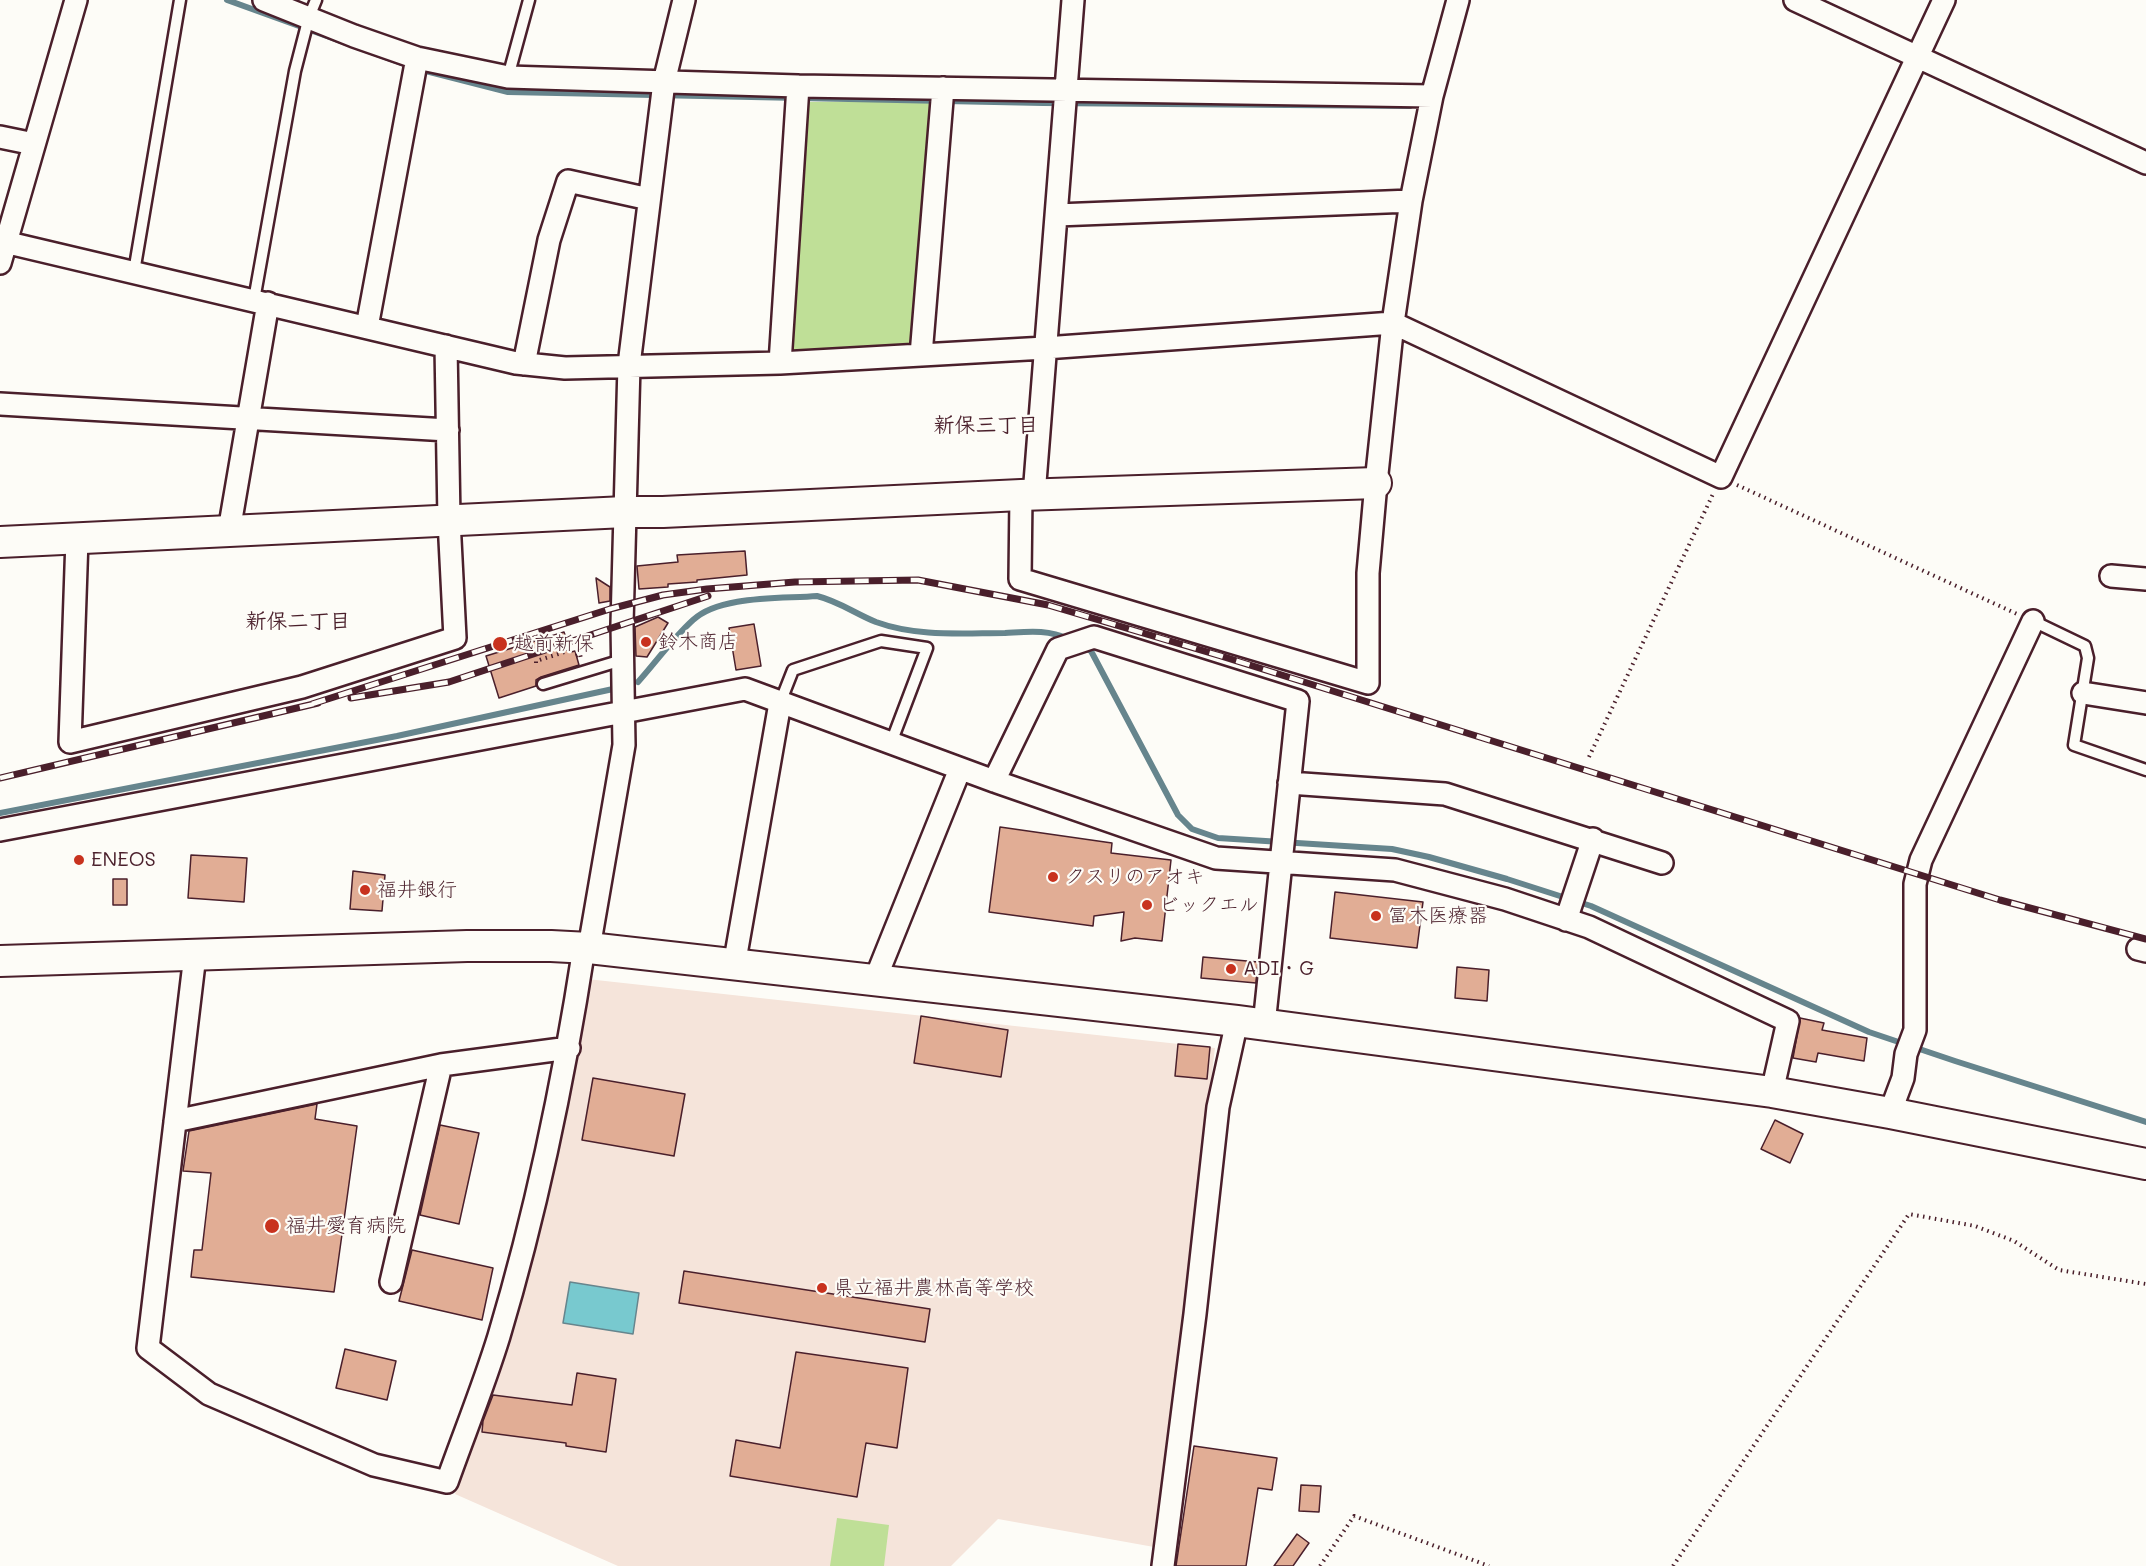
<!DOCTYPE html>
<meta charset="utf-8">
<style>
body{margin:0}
canvas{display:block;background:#fdfcf7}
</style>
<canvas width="2146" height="1566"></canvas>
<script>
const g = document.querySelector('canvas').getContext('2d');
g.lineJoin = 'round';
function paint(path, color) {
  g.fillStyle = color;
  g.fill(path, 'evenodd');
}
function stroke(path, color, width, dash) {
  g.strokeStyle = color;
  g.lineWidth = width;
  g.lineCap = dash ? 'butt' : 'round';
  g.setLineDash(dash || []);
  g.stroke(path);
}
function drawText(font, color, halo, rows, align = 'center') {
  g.font = font + ' Mali,"Klee One",sans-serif';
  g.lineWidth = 4.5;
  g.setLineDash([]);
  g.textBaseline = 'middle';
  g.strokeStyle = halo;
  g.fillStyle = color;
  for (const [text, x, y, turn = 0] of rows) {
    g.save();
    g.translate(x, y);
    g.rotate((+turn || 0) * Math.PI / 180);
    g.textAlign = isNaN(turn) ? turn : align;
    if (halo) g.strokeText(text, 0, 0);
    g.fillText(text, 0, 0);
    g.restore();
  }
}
paint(new Path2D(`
 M587,979l628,69 -61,499 -156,-28 -47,47h-333l-163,-72 33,-109z`), '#f5e4da');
paint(new Path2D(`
 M934,101l-13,254 -136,7 12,-260z
 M837,1518l52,7 -5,41h-54z`), '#bfdf97');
const water = new Path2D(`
 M570,1282l69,11 -6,41 -70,-11z`);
paint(water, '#78c9cf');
stroke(water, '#66858d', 1.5);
stroke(new Path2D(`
 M227,0l191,69 90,23 535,11 367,3
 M1083,647l8,4 87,164 14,14 26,9 174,11 37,8 78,22 84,27 278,126 86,29 191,61
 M638,682c18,-20 35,-44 55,-62 27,-25 88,-21 124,-24 21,5 39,18 59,26 41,15 86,11 129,11 21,-1 43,-4 63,6
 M0,813l397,-77 216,-47`), '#66858d', 6);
const building = new Path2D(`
 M745,551l2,24 -50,5v2l-29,2v3l-29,2 -2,-23 41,-4 -1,-7z
 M596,578l14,9v14l-11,2z
 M658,617l10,6 -21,34 -11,-1 -1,-29z
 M754,624l7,42 -25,4 -7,-42z
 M564,632l7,20 4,-1 4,14 -38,12 -5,3v6l-37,12 -13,-42z
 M1000,827l112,16 -1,10 60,7 -9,81 -27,-3 -14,3 3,-29 -30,4 -1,10 -104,-14z
 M191,855l56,3 -3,44 -56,-4z
 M353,871l32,4 -3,36 -32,-2z
 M113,879h14v26h-14z
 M1335,892l88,10 -6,46 -87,-10z
 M1203,957l55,5 -2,21 -55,-5z
 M1457,967l32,3 -2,31 -32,-3z
 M921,1016l87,14 -7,47 -87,-14z
 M1800,1018l24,5 -2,7 45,8 -3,23 -46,-8 -2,9 -23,-4z
 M1178,1044l32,3 -3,32 -32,-3z
 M593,1078l92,16 -11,62 -92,-16z
 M317,1104l-2,15 42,7 -23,166 -143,-15 3,-27h8l9,-77 -28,-2 6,-40z
 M1775,1120l28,14 -13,29 -29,-14z
 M440,1125l39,8 -20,91 -39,-9z
 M412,1250l81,18 -11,52 -83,-19z
 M684,1271l246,38 -5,33 -246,-39z
 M345,1349l51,12 -9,39 -51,-12z
 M796,1352l112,16 -11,80 -31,-5 -9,54 -127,-21 6,-36 44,8z
 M577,1373l39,6 -10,73 -40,-6v-3l-84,-11 1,-11 10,-26 79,10z
 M1194,1446l83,12 -5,32 -14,-2 -12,78h-70z
 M1301,1485l20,1 -2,26 -20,-1z
 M1297,1534l12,9 -16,23h-19z`);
paint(building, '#e1ad95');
stroke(building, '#4a1f2b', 1.5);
const lane = new Path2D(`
 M508,77l21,-77
 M134,272l46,-272
 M254,300l41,-229 14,-54 7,-17
 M2033,621l52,25 3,12 -14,87 72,25
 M543,684l79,-24
 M780,703l13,-33 88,-29 46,7 -36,95`);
const street = new Path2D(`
 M264,0l90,36 63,22 91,19 290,9 634,10
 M1795,0l351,163
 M0,137l34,7
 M1057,215l354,-14
 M0,241l516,122 49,5 215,-5 265,-15 348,-25 328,154 223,-477
 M0,263l76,-263
 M367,327l50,-269
 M921,355l22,-267
 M780,363l18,-277
 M524,364l25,-124 19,-59 81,18
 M0,404l448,26
 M1021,495l-1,84 348,104v-110l8,-90 17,-160 18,-122 21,-105 26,-96
 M1034,495l39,-495
 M229,531l39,-228
 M77,539l-7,203 232,-55 153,-49 -6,-118 -3,-174
 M2111,576l35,3
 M2083,693l63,10
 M994,781l64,-132 36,-12 204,64 -34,324
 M1289,783l156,11 217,69
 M0,830l745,-141 249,92 222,77 179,12 110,29 84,28 199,94 -16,71
 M1566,920l27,-81
 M589,948l35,-203 -2,-121 7,-259 35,-283 20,-82
 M2138,949l8,2
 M195,955l-47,393 61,46 165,71 73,17c17,-48 37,-97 52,-146 38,-127 65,-258 85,-388
 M734,966l46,-263
 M875,980l85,-211
 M1890,1113l13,-35 3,-24 9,-24v-146l6,-24 112,-239
 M175,1121l266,-56 128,-17
 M391,1282l50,-217
 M1163,1566l32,-252 23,-207 19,-86`);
const secondary = new Path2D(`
 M0,542l625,-30h38l358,-17 355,-12
 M0,961l467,-15h84l38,2 648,73 535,71 118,21 256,51`);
stroke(lane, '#4a1f2b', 15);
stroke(street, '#4a1f2b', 26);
stroke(secondary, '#4a1f2b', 34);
stroke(new Path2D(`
 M1737,485l280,129
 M576,656l4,-2 1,5
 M536,663v-2l32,-10 -3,-9
 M1589,757l124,-263
 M1320,1566l34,-50 135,50
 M1673,1566l236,-352 66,12 39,15 45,29 87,14`), '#4a1f2b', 4, [1.5, 4.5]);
stroke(lane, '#fdfcf7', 10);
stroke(street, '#fdfcf7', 21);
stroke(secondary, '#fdfcf7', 30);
const rail = new Path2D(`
 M351,698l98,-16 259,-86
 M312,704l298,-95 53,-14 44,-6 88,-7 123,-2 130,25 173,51 779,244 146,39
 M0,778l318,-75`);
stroke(rail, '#4a1f2b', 7);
stroke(rail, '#fdfcf7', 4.5, [14]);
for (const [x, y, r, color] of [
 [646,642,6,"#c8321e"],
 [500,644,8,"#c8321e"],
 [79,860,6,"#c8321e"],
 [1053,877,6,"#c8321e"],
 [365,890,6,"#c8321e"],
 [1147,905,6,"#c8321e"],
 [1376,916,6,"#c8321e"],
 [1231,969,6,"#c8321e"],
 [272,1226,8,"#c8321e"],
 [822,1288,6,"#c8321e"]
]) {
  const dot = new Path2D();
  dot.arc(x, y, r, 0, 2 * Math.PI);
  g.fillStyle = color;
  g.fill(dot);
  stroke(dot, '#fdfcf7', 2);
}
drawText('20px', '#4a1f2b', '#fdfcf7', [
 ["鈴木商店",658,642],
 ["越前新保",514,644],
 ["ENEOS",91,860],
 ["クスリのアオキ",1065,877],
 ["福井銀行",377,890],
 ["ビックエル",1159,905],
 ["冨木医療器",1388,916],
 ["ADI・G",1243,969],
 ["福井愛育病院",286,1226],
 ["県立福井農林高等学校",834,1288]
], 'left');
drawText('bold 21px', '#4a1f2b', '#fdfcf7', [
 ["新保三丁目",986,426],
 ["新保二丁目",298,622]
]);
</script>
